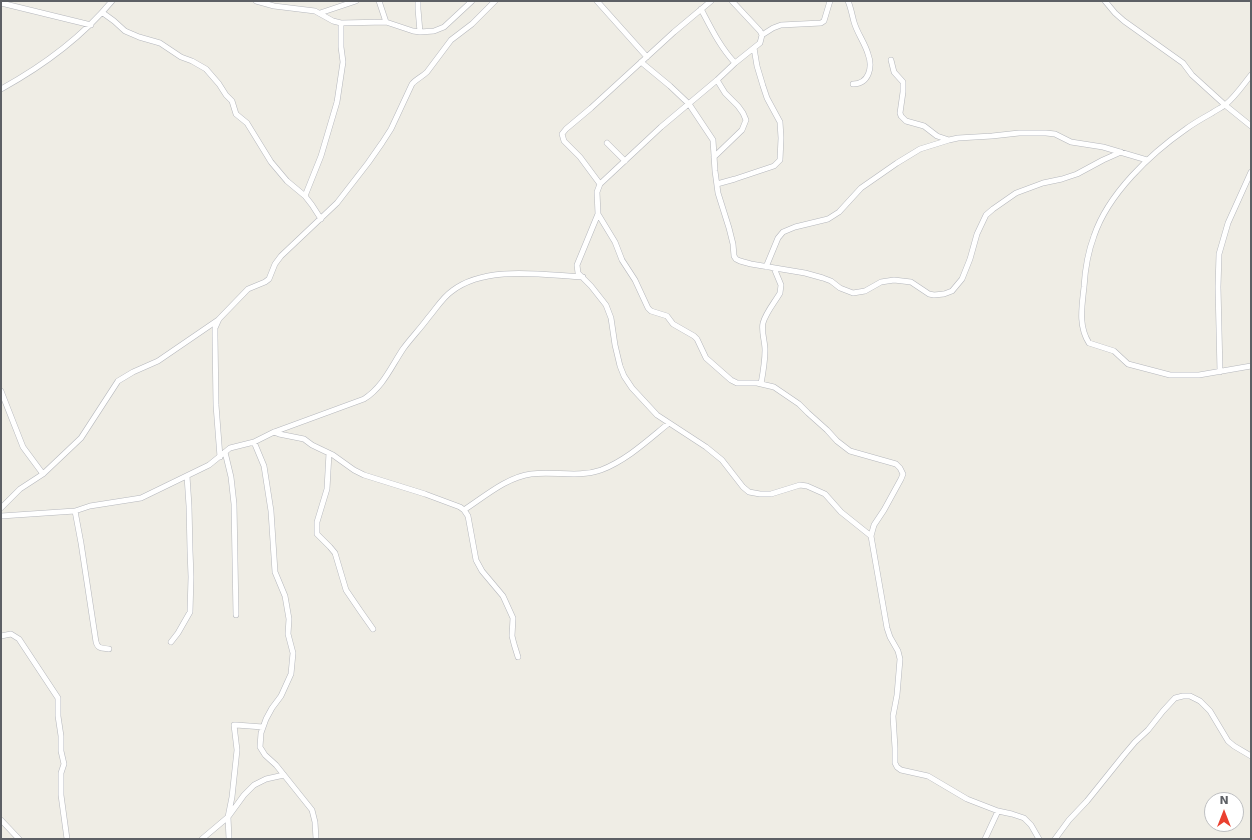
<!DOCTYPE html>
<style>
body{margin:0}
#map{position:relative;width:1252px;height:840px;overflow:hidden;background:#efede5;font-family:"DejaVu Sans",sans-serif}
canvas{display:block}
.frame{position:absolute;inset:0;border:2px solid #5d6065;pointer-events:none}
.north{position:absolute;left:1204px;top:792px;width:40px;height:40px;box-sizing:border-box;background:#fff;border:1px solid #bebfc1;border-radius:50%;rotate:0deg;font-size:11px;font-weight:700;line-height:16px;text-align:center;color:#5d6065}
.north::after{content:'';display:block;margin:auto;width:14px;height:18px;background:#ea4030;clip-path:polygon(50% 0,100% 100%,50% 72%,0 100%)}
</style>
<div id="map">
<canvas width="1252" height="840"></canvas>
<div class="frame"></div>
<div class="north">N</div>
</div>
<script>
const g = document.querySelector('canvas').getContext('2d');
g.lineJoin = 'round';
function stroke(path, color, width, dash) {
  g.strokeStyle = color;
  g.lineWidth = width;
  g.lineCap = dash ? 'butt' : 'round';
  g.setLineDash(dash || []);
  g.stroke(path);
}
const minor = new Path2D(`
 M256,1l18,5 41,5 18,10 8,2 45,-1 27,9 7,1 14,-1 10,-4 28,-26
 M379,1l7,21
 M418,1v8l2,23
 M597,1l50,56
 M711,1l-37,31 -83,76 -25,21 -4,5 2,7 16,16 20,27 -3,8 1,22 -21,51 1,8 13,13 15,19 5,13 4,27 5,21 4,10 8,12 25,27 49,32 16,13 21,27 6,5 11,2h11l29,-9 7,1 18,8 16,18 30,24
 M848,1c3,7 4,14 6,21 3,11 11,21 14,32 5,13 1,30 -15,30
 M1105,1l10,12 9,8 59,42 9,12 33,30 26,21
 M1,3l90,22
 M701,9c10,19 19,38 34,54
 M103,13l11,8 11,10 14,6 21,6 21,14 11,4 14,8 13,15 7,11 6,6 4,13 11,9 24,39 16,19 18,15 7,9 9,14
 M320,13l36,-12
 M762,35l11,-7 8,-3 40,-2 3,-2 6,-20
 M891,60l3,12 9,10v10l-3,21 1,3 5,5 18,5 13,10 12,4
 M641,62l29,24 19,18 24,36 2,31 3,22 11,35 4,16 1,12 2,3 4,2 11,3 54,9 18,5 8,3 9,7 13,5 12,-2 16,-9 13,-2 17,2 18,12 5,1 10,-1 8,-3 10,-12 8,-20 7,-25 9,-19 7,-6 23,-16 27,-10 19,-4 15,-5 26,-14 18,-8
 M1251,75c-8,10 -16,22 -26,30 -4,3 -9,5 -13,8 -9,5 -18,10 -26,16 -36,25 -78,65 -92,107 -6,16 -9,34 -10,51 -2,19 -6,39 5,56l25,8 14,13 42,11h29l52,-9
 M1,89c42,-23 81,-52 111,-88
 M607,143l18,18
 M714,157l28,-27 4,-10 -3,-7 -5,-7 -13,-13 -8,-13
 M600,184l61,-57 56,-47 18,-17 25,-20 2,-8 -2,-4 -28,-30
 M717,184l18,-5 39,-13 6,-6 1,-22 -1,-16 -13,-24 -4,-12 -6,-20 -3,-18
 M305,196l16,-40 16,-54 6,-40 -2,-15v-24
 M598,214l17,28 7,18 13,20 13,28 3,3 16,5 6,8 21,12 3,3 9,19 25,22 6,3h20l17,4 25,17 9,9 19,17 10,11 13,10 46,13 4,4 3,6 -2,5 -17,31 -10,15 -3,11 16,92 3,9 8,14 2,8 -3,36 -4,21 2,32v15l2,4 4,3 27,6 39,23 31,12 14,3 12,4 7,7 8,14
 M766,267l12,-29 5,-6 12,-5 33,-8 11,-7 22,-24 36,-25 23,-14 29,-9 9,-2 34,-2 27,-3h27l9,1 16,8 32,5 44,13
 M1220,372l-2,-85 1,-33 9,-31 23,-51
 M761,384c2,-11 4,-22 4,-34 0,-9 -4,-19 -2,-27 3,-11 12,-21 17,-30l1,-8 -7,-17
 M1,391l22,56 20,27
 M274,432l5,2 25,5 8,6 21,10 21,15 10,5 61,19 35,13 4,3 4,6 8,44 6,11 21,25 10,22 -1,18 2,8 4,13
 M254,442l10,24 7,45 4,61 10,24 4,23 -1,15 5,19 -2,21 -10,22 -9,12 -6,11 -5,14 -1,14 5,8 11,10 36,45 3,12 1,17
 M225,452l6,25 3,27 2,111
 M329,453l-2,36 -10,33v12l13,13 5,6 11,37 15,22 12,17
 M220,457l-4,-52 -1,-69v-8l4,-9 29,-30 17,-7 4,-3 6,-15 6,-8 56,-53 31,-40 14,-20 9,-14 21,-45c4,-5 10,-7 15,-12l24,-32 21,-16 23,-23
 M1,508l19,-19 23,-15 38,-36 37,-57 15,-9 25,-11 60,-41
 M464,510c20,-13 43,-33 67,-36 24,-3 47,4 70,-4 26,-10 47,-30 68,-47
 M75,511l6,32 15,99c2,7 6,6 13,7
 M1,516l74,-5 15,-5 51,-8 68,-33 21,-17 24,-6 20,-10 90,-33c19,-12 27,-32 39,-50 8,-11 17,-20 25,-31 8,-9 14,-20 24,-27 34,-26 91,-16 131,-14
 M1,636l10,-2 8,5 39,59v18l3,20v15l3,13 -3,9v22l6,44
 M171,642l7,-9 12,-21 1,-35 -1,-27 -1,-44 -2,-30
 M1,820l18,19
 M202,839l26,-22 16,-22 10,-10 12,-6 18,-4
 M229,839l-1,-22 4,-20 5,-47 -3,-25h2l27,2
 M985,839l13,-28
 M1055,839l14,-19 18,-19 37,-46 11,-13 13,-12 15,-19 12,-13 8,-2h7l10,5 10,10 18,30 6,5 17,10`);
stroke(minor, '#b5b7bc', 6);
stroke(minor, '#fff', 5);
</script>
